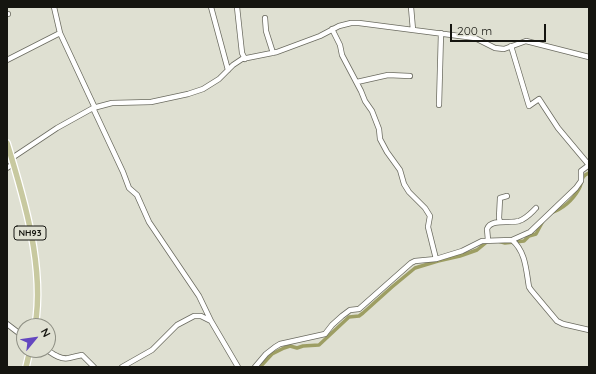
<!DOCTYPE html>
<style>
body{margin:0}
#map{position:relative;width:596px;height:374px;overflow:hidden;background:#dfe0d2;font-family:Quicksand,sans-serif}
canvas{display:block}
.frame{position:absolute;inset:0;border:8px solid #151510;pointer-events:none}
.north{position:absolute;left:16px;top:318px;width:40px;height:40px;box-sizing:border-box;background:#dfe0d2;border:1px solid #8e8f84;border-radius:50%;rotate:61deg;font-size:11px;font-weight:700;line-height:16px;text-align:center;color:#151510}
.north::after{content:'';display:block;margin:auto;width:14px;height:18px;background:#6447c0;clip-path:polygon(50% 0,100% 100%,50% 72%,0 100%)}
.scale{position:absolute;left:450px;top:24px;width:96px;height:18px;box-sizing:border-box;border:2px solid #151510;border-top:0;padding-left:5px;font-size:12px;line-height:14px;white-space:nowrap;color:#151510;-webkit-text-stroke:3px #dfe0d2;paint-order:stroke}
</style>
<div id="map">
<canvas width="596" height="374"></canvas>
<div class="frame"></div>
<div class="north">N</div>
<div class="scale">200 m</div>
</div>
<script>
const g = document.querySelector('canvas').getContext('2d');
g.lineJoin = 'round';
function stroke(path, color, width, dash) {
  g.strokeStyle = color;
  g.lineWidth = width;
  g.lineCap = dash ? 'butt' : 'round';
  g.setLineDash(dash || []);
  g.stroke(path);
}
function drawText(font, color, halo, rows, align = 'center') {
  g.font = font + ' Quicksand,sans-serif';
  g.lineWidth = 3;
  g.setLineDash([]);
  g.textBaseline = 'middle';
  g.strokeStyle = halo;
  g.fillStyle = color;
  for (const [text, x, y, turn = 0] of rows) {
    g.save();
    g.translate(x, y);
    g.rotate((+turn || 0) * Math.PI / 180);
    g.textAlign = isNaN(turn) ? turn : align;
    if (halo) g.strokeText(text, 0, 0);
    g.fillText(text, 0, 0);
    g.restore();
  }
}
stroke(new Path2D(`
 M550,213c12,-3 23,-13 29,-24 4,-7 1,-13 10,-16
 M498,241l7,2 19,-2 5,-5 7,-2 7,-13
 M260,367l12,-13 12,-6 6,-2 7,2 6,-2 16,-1 30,-28 10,-1 4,-3 29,-26 23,-19 23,-7 22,-5 17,-6 11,-9`), '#9d9e63', 3.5);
const minor = new Path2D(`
 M54,7l6,26 35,75
 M211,7l17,63
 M237,7l5,46 3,6
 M411,7l2,23
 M7,14h1
 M265,18l1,13 7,22
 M332,29l8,16 2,10 19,36 4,10 7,10 7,18 1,10 7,13 13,18 4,14 5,8 16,16 5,8 -2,11 8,32 26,-8 20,-10 30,-1c14,12 14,30 17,47l2,3 26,31 6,3 26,6
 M511,46l18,60 10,-7 19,29 31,37
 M7,60l53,-27
 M357,82l31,-7 22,1
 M439,105l2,-72
 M93,108l30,64 6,16 8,7 12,27 50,74 12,25
 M12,158l45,-30 36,-20 19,-5 39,-1 37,-8 15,-5 16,-10 14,-14 9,-6 35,-7 43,-16 19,-10 12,-3h8l116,15 20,10 9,1 22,-8 63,16
 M7,168l6,-4
 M500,222l-1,-4 1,-20 7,-2
 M488,240l-1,-11c4,-11 23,-5 32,-8 8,-3 11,-7 17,-13
 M512,240l18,-8 46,-44 5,-7v-10l8,-6
 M7,324l17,13
 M47,350c6,4 14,10 22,8 4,-1 8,-2 13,-3l12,12
 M122,367l30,-17 25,-25 17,-9h7l10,5 27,46
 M255,367l11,-13 9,-7 5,-3 45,-10 7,-9 10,-9 8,-6 9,-1 52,-46 4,-2 21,-2`);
const major = new Path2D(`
 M7,143c17,55 38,125 28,183
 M26,367l4,-17`);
stroke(minor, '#6b6b60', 6);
stroke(major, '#fff', 8);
stroke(minor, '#fff', 4.5);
stroke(major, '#c8c9a0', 5.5);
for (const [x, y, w] of [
 [30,233,32]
]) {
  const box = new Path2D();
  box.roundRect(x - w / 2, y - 7, w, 14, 3);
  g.fillStyle = '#dfe0d2';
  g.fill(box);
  stroke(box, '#151510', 1);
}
drawText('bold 9px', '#151510', null, [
 ["NH93",30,233]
]);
</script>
